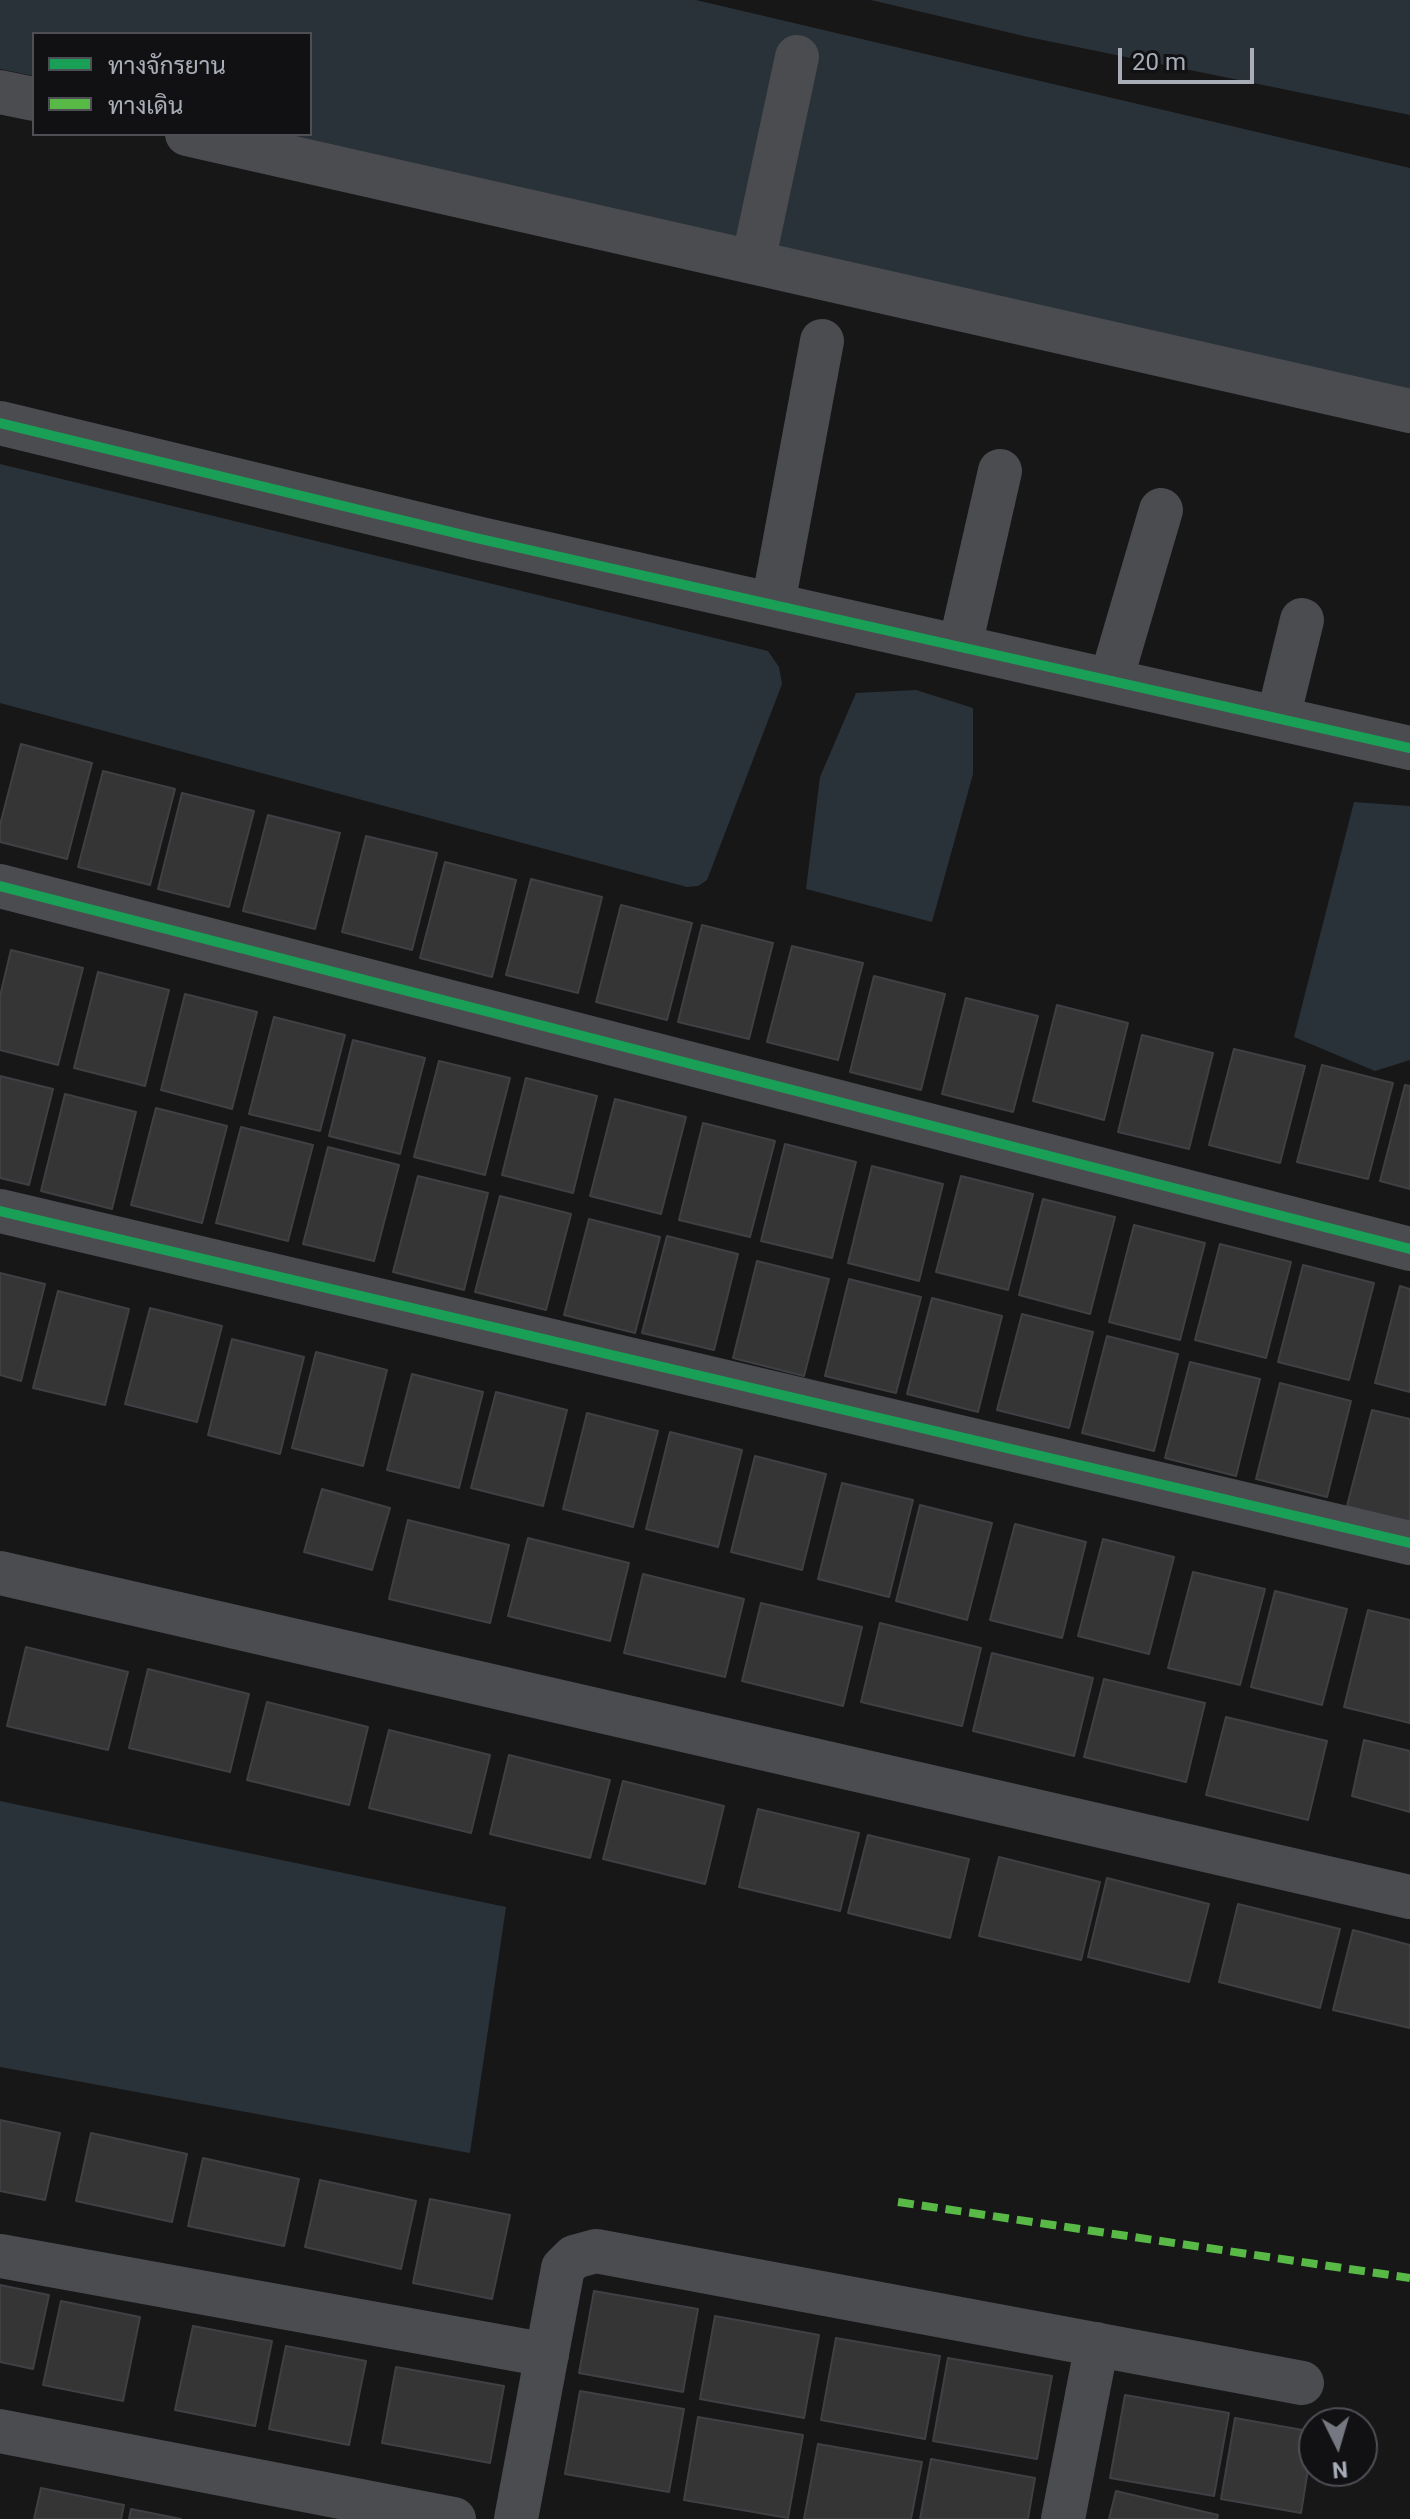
<!DOCTYPE html>
<meta charset="utf-8">
<style>
body{margin:0}
#map{position:relative;width:1410px;height:2519px;overflow:hidden;background:#171717;font-family:Roboto,Sarabun,sans-serif}
canvas{display:block}
.legend{position:absolute;left:32px;top:32px;width:280px;height:104px;box-sizing:border-box;background:#111113;border:2px solid #4d4f55;margin:0;padding:10px 14px;list-style:none;font-size:24px;color:#a8adb8}
.legend li{display:flex;align-items:center;gap:16px;height:40px}
.legend b{width:40px;border:2px solid #4d4f55}
.north{position:absolute;left:1298px;top:2407px;width:80px;height:80px;box-sizing:border-box;background:#111113;border:2px solid #4d4f55;border-radius:50%;rotate:175deg;font-size:22px;font-weight:700;line-height:32px;text-align:center;color:#a8adb8}
.north::after{content:'';display:block;margin:auto;width:28px;height:36px;background:#757880;clip-path:polygon(50% 0,100% 100%,50% 72%,0 100%)}
.scale{position:absolute;left:1118px;top:48px;width:136px;height:36px;box-sizing:border-box;border:4px solid #a8adb8;border-top:0;padding-left:10px;font-size:24px;line-height:28px;white-space:nowrap;color:#a8adb8;-webkit-text-stroke:6px #111113;paint-order:stroke}
</style>
<div id="map">
<canvas width="1410" height="2519"></canvas>
<ul class="legend">
<li><b style="height:10px;background:#1a9f57"></b>ทางจักรยาน</li>
<li><b style="height:10px;background:#58b947"></b>ทางเดิน</li>
</ul>
<div class="north">N</div>
<div class="scale">20 m</div>
</div>
<script>
const g = document.querySelector('canvas').getContext('2d');
g.lineJoin = 'round';
function paint(path, color) {
  g.fillStyle = color;
  g.fill(path, 'evenodd');
}
function stroke(path, color, width, dash) {
  g.strokeStyle = color;
  g.lineWidth = width;
  g.lineCap = dash ? 'butt' : 'round';
  g.setLineDash(dash || []);
  g.stroke(path);
}
paint(new Path2D(`
 M0,0h696l714,168v225l-1127,-259h27v-100h-276v42l-34,-7z
 M871,0h539v115l-382,-78z
 M0,464l768,187 11,16 3,17 -75,196 -9,6 -11,1 -687,-184z
 M916,690l57,18v66l-41,148 -126,-33 14,-112 36,-84z
 M1354,802l56,4v254l-35,11 -81,-34z
 M0,1801l506,106 -36,246 -470,-86z`), '#2a3239');
const building = new Path2D(`
 M21,744l71,19 -25,96 -67,-17v-17z
 M103,771l72,18 -25,96 -72,-18z
 M182,793l72,18 -25,96 -71,-18z
 M268,815l72,18 -25,96 -72,-18z
 M366,836l71,17 -25,97 -70,-18z
 M445,862l71,18 -24,97 -72,-19z
 M531,879l71,18 -24,96 -72,-18z
 M621,905l71,18 -25,97 -71,-18z
 M702,925l71,18 -24,96 -71,-17z
 M792,946l71,17 -25,97 -71,-18z
 M11,950l72,18 -25,97 -58,-15v-54z
 M98,972l71,18 -24,96 -71,-18z
 M874,976l71,18 -24,96 -71,-18z
 M185,994l72,18 -25,97 -71,-19z
 M966,998l72,18 -25,96 -71,-18z
 M1057,1005l71,18 -24,97 -71,-19z
 M274,1017l71,18 -25,96 -71,-17z
 M1142,1035l71,18 -24,96 -71,-17z
 M353,1040l72,18 -25,96 -71,-18z
 M1234,1049l71,17 -25,97 -71,-18z
 M439,1061l71,17 -25,97 -71,-18z
 M1322,1065l71,18 -25,96 -71,-17z
 M0,1076l53,13 -24,96 -29,-7z
 M526,1078l71,18 -24,97 -71,-18z
 M1405,1085l5,1v103l-30,-8z
 M65,1094l71,18 -24,97 -71,-18z
 M615,1099l71,18 -25,97 -71,-18z
 M156,1108l71,18 -25,97 -71,-18z
 M703,1123l72,18 -25,96 -71,-17z
 M241,1127l72,18 -25,96 -72,-18z
 M785,1144l71,18 -24,96 -71,-17z
 M328,1147l71,18 -25,96 -71,-17z
 M872,1166l71,18 -24,97 -71,-18z
 M418,1176l70,17 -24,97 -71,-18z
 M961,1176l72,18 -25,96 -72,-18z
 M500,1196l71,18 -25,96 -71,-18z
 M1043,1199l72,18 -25,97 -71,-19z
 M589,1219l71,18 -25,96 -71,-18z
 M1134,1225l71,18 -25,97 -71,-18z
 M667,1236l71,18 -24,96 -72,-17z
 M1220,1244l71,18 -25,96 -71,-18z
 M757,1261l72,18 -25,97 -71,-18z
 M1303,1265l71,18 -25,97 -71,-18z
 M0,1273l45,11 -24,97 -21,-6z
 M849,1279l72,18 -25,96 -71,-17z
 M1400,1286l10,3v103l-35,-9z
 M58,1291l71,18 -24,96 -72,-17z
 M932,1298l70,18 -24,96 -71,-18z
 M150,1308l72,18 -25,96 -72,-18z
 M1022,1314l71,18 -24,96 -72,-18z
 M1107,1336l71,18 -24,97 -72,-18z
 M232,1339l72,18 -24,97 -72,-19z
 M316,1352l71,18 -24,96 -71,-18z
 M1190,1362l70,17 -24,97 -71,-18z
 M412,1374l71,18 -24,96 -72,-18z
 M1280,1383l71,18 -24,96 -71,-18z
 M496,1392l71,18 -24,96 -72,-18z
 M1372,1410l38,9v103l-63,-16z
 M587,1413l71,18 -25,96 -70,-18z
 M670,1432l72,18 -24,97 -72,-18z
 M755,1456l71,18 -24,96 -71,-18z
 M842,1483l71,17 -24,97 -71,-18z
 M322,1489l68,19 -18,62 -68,-18z
 M920,1505l72,18 -25,97 -71,-19z
 M408,1520l101,25 -19,78 -101,-24z
 M1015,1524l71,18 -24,96 -72,-18z
 M528,1538l101,25 -19,78 -102,-25z
 M1103,1539l71,18 -25,97 -71,-18z
 M1193,1572l72,17 -25,96 -72,-17z
 M643,1574l101,25 -19,78 -101,-24z
 M1275,1591l72,18 -25,96 -71,-18z
 M761,1603l101,24 -19,79 -101,-25z
 M1368,1610l42,10v103l-66,-16z
 M880,1623l101,25 -19,78 -101,-24z
 M26,1647l102,25 -20,78 -101,-24z
 M992,1653l101,25 -19,78 -101,-25z
 M148,1669l101,25 -19,78 -101,-24z
 M1104,1679l101,24 -19,79 -102,-25z
 M267,1702l101,25 -19,78 -102,-25z
 M1226,1717l101,24 -19,79 -102,-25z
 M389,1730l101,25 -19,78 -102,-25z
 M1364,1740l46,11v61l-58,-16z
 M509,1755l101,25 -20,78 -100,-24z
 M623,1781l101,25 -19,78 -102,-25z
 M758,1809l101,24 -19,78 -101,-24z
 M868,1835l101,24 -19,79 -102,-25z
 M999,1857l101,25 -19,78 -102,-24z
 M1107,1878l102,26 -20,78 -101,-25z
 M1238,1904l102,25 -20,79 -101,-26z
 M1353,1930l57,15v83l-77,-18z
 M0,2120l60,13 -15,67 -45,-9z
 M91,2133l96,21 -15,68 -96,-21z
 M203,2158l96,21 -15,67 -96,-20z
 M320,2180l96,21 -15,68 -96,-22z
 M430,2199l80,16 -18,84 -79,-16z
 M0,2285l49,10 -16,74 -33,-7z
 M594,2291l104,18 -15,83 -104,-19z
 M61,2301l79,16 -17,84 -80,-16z
 M715,2316l104,19 -15,83 -104,-19z
 M193,2326l79,15 -17,85 -80,-16z
 M836,2338l104,18 -15,83 -104,-19z
 M286,2346l80,15 -17,84 -80,-16z
 M948,2358l104,18 -15,83 -104,-18z
 M396,2367l108,19 -14,77 -108,-20z
 M580,2391l104,18 -15,83 -104,-18z
 M1125,2395l104,18 -15,83 -104,-18z
 M698,2417l105,18 -15,83 -104,-18z
 M1235,2418l79,14 -13,81 -80,-14z
 M818,2444l104,18 -11,57h-107z
 M931,2459l104,19 -7,41h-108z
 M41,2488l83,17 -3,14h-87z
 M1116,2491l102,24 -1,4h-108z
 M131,2509l50,10h-52z`);
paint(building, '#353536');
stroke(building, '#3f4043', 2);
stroke(new Path2D(`
 M0,92l34,7
 M187,134l1223,277
 M753,262l44,-205
 M0,423l476,115 934,210
 M773,604l49,-263
 M960,646l40,-175
 M1111,680l50,-170
 M1278,718l24,-98
 M0,886l1410,363
 M0,1211l1410,332
 M0,1573l1410,324
 M0,2256l547,99
 M0,2431l454,88
 M516,2519l47,-251 11,-11 22,-6 706,132
 M1063,2519l34,-175`), '#4b4c50', 44);
stroke(new Path2D(`
 M898,2202l512,76`), '#58b947', 8, [16, 8]);
stroke(new Path2D(`
 M0,423l476,115 934,210
 M0,886l1410,363
 M0,1211l1410,332`), '#1a9f57', 10);
</script>
